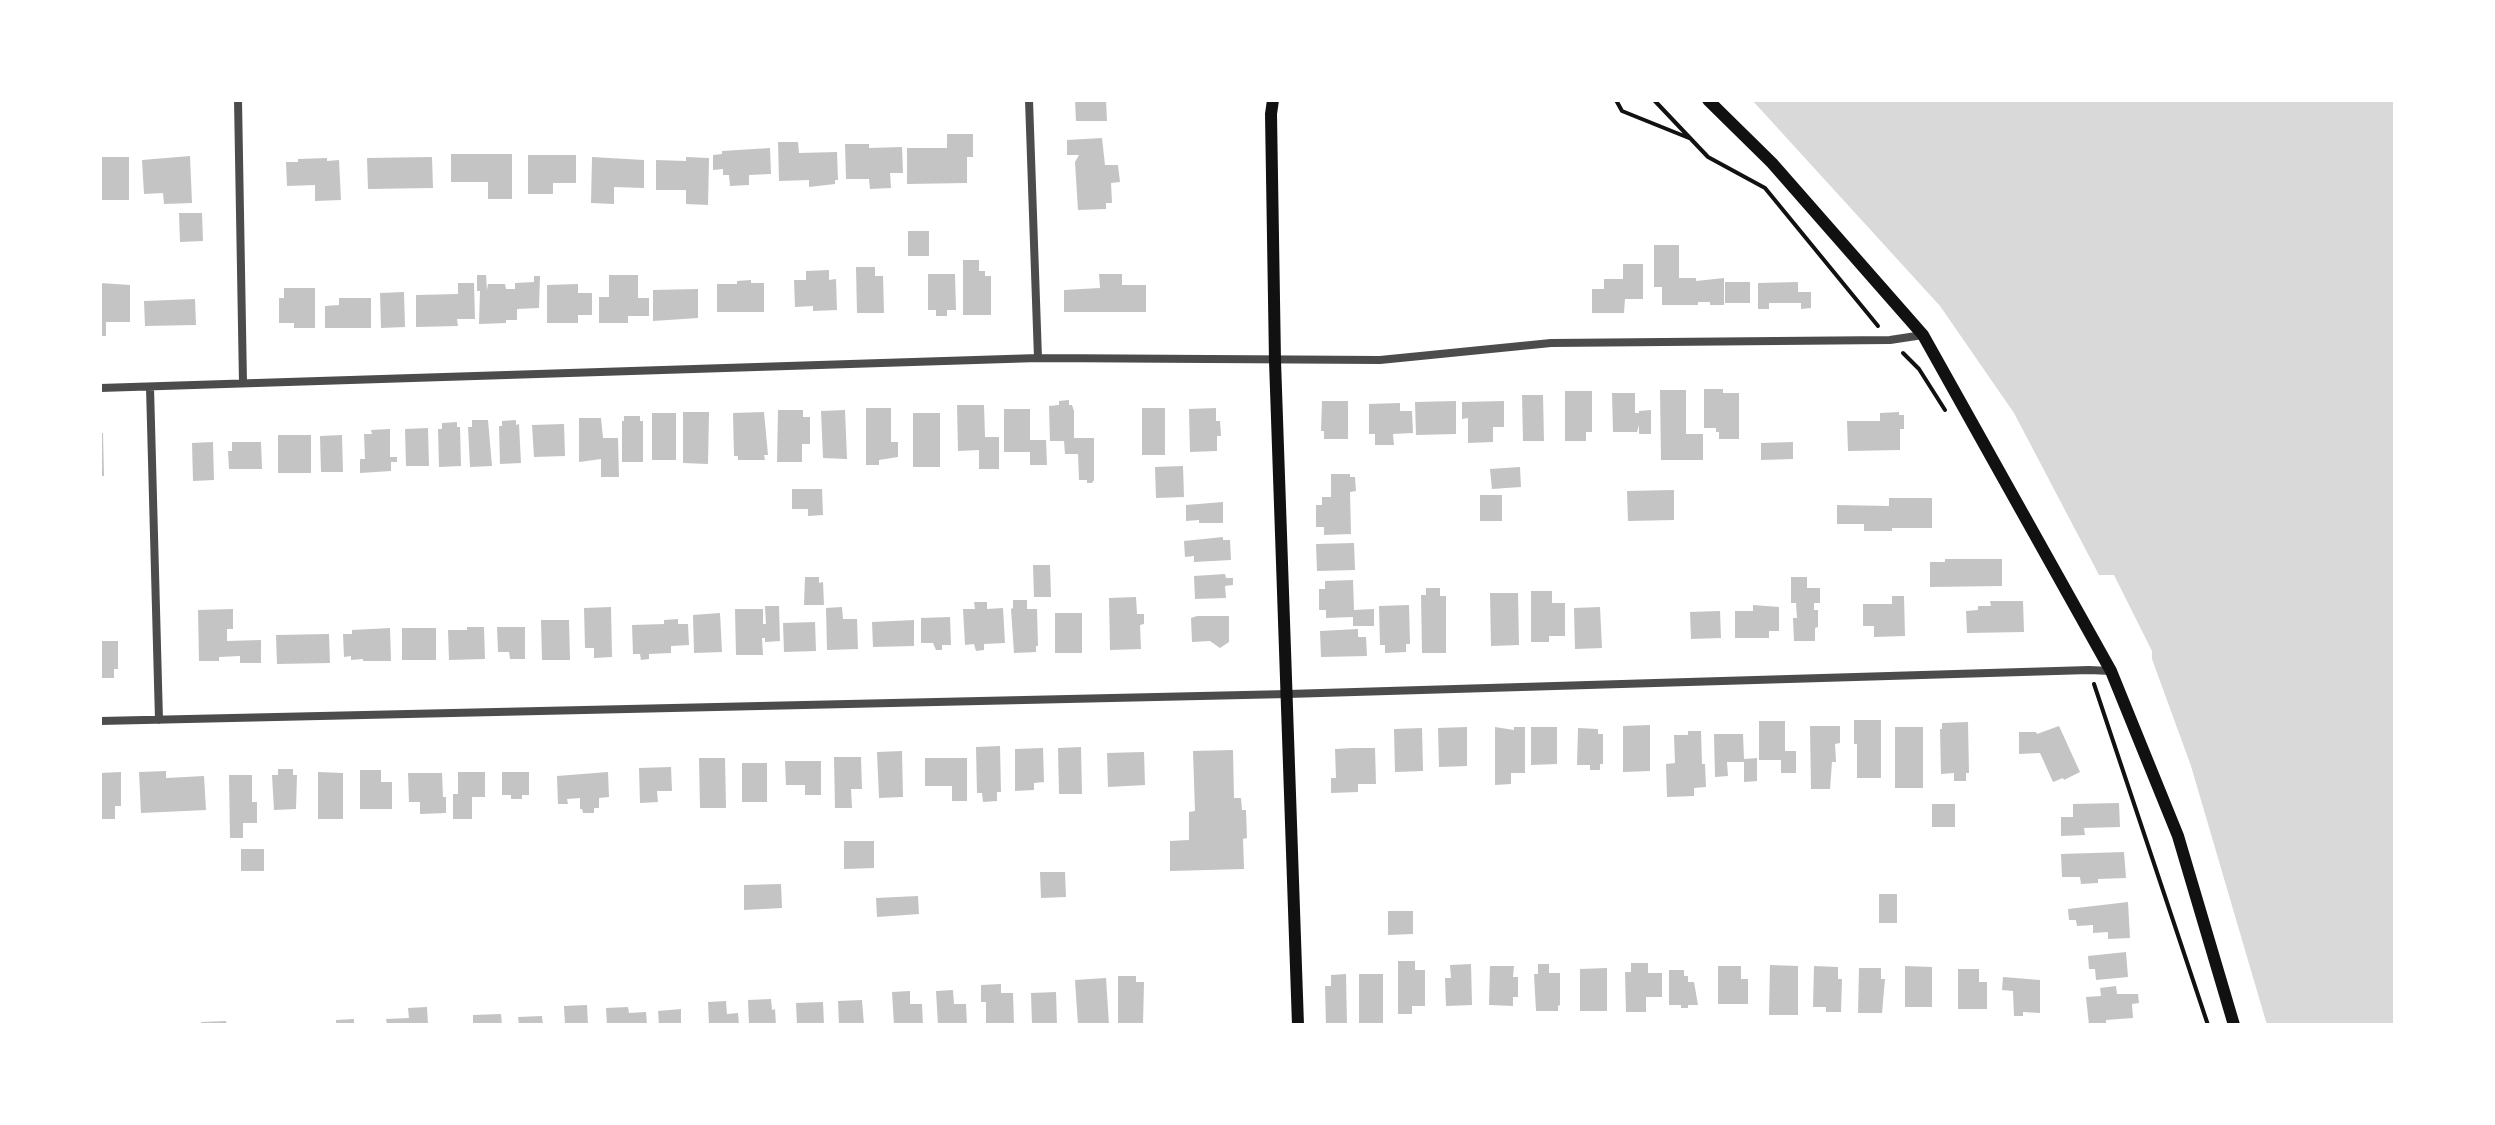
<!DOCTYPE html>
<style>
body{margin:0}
#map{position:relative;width:2495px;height:1125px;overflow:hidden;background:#fff;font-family:Merriweather,serif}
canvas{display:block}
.frame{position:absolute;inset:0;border:102px solid #fff;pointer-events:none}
</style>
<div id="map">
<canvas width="2495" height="1125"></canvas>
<div class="frame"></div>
</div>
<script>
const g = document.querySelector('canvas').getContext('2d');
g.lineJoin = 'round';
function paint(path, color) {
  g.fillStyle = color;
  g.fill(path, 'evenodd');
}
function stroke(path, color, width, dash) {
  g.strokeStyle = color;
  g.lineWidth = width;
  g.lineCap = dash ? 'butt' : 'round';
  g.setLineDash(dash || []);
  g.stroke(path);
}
paint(new Path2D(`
 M1752,100h643v925h-128l-76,-259 -39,-107v-8l-38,-76h-15l-85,-162 -74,-107z`), '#d9d9d9');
paint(new Path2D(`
 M1075,100h31l1,21h-31z
 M947,134h26v23h-6v26l-60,1v-36h40z
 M1102,138l3,27h13l2,17 -9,1 1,20h-6v6l-28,1 -3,-48 4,-7h-12v-15z
 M778,142h20l1,11 38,-1 1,28h-3v4l-26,3v-7l-30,1z
 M845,144h24v4l33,-1 1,26h-13l1,15 -21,1 -1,-10h-23z
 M770,148l1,26 -22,1v10l-19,1 -1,-11h-6v-6l-10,1v-15l9,-1v-3z
 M451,154h61v45h-24v-17h-37z
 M528,155h48v28h-23v11h-25z
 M190,156l2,47 -28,1 -1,-11 -19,1 -2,-34z
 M100,157h29v43h-27z
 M432,157l1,31 -65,1 -1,-31z
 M592,157l52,3v28l-30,-1v17l-23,-1z
 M686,157l23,1 -1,47 -22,-1v-14h-30v-30l30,1z
 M327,158v3l12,-1 2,40 -26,1v-16l-28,1 -1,-24h12v-3z
 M179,213h23l1,28 -23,1z
 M908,231h21v25h-21z
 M1654,245h25v33h17v3l28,-3v27h-14v-3h-12v3h-36v-18h-8z
 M963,260h16v11h6v5h6v39h-28z
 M1623,264h20v35h-18l-1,14h-32v-24h12v-10h19z
 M856,267h19v9h8l1,37h-27z
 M829,270v10l7,-1 1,31 -24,1v-5l-18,1 -1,-27h12v-9z
 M928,274h27l1,36h-9v6h-11v-6h-8z
 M1099,274h23v11h24v27h-82v-22l36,-2z
 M477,275h9l1,15 1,-6h17l1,5h9v-6l19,-1v-6h6l-1,32 -22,1v11h-11v3l-27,1 1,-33h-3z
 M609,275h29v23h11v18h-21v7h-29v-26h10z
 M751,280v3h13v29h-47v-28h20v-3z
 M1725,282h25v21h-25z
 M1798,282v10h13v16l-10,1v-6h-32v6h-11v-26z
 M100,283l30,2v37h-24v14h-6z
 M458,283h16l1,36h-18l1,7 -42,1v-32l42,-1z
 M578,284v9h14v22h-14v8h-31v-38z
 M284,288h31v40h-21v-5h-15v-25h5z
 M698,289v29l-45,3v-31z
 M404,292l1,35 -24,1 -1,-35z
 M339,298h32v30h-46v-22l14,-1z
 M195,299l1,26 -51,1 -1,-25z
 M1704,389h19v4h16v46h-20v-7h-3v-4h-12z
 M1660,390h26v44h17v26h-42z
 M1565,391h27v41h-6v9h-21z
 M1612,393h23v20h4v-2l12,-1v24h-12v-9l-2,7h-24z
 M1522,395h21l1,46h-21z
 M1069,400v5h3l2,6v27h20v42l-2,3h-5v-3h-8l-1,-26h-13l-1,-13h-14l-1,-35 10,-1v-4z
 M1322,401h26v38h-24v-8h-3z
 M1456,401v33l-40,1 -1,-33z
 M1504,401v26h-11v15l-25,1v-25l-6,1v-17z
 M1400,403v8h12l1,22 -20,1 1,11h-19v-11h-6v-30z
 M957,405h27l1,32h14v32h-20v-19l-21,1z
 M866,408h25v34h7v15l-19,3v5h-13z
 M1142,408h23v47h-23z
 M1216,408v13h4l1,15h-4v15l-27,1 -1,-43z
 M1004,409h26v31h16l1,25h-17v-13h-26z
 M778,410h25v7h7v27h-8v18h-25z
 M845,410l2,49 -24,-1 -2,-47z
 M683,412h26l-1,52 -25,-1z
 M764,412l4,43h-4l1,5h-27v-4h-4l-1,-43z
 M1899,412v3h5v14h-4v21l-52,1 -1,-30h33v-8z
 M652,413h24v47h-24z
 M913,413h27v54h-27z
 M624,416h16v5h3v41h-21v-41h2z
 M579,418h22l2,20h15l1,39h-18v-18l-22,3z
 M472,420h16l4,46 -22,1 -2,-40h4z
 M516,420v5l3,-1 2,39 -21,1 -1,-38h3v-5z
 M457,422v5h3l1,39 -22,1 -1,-38h4v-6z
 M564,424l1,32 -31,1 -2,-32z
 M428,428l1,38h-23l-1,-37z
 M390,429v28h7v5h-6v9l-31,2v-14h5l-1,-25h8l-1,-4z
 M100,433h3l1,43h-4z
 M278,435h33v38h-33z
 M342,435l1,37h-22l-1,-36z
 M213,442l1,38 -21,1 -1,-38z
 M232,442h29l1,27h-33l-1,-18h4z
 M1793,442v17l-32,1v-17z
 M1183,466l1,31 -28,1 -1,-31z
 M1520,467l1,20 -29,2 -2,-20z
 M1331,474h19v3h5l1,14 -6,1 1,42 -27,1v-8h-8v-22h6v-8h9z
 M792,489h30l1,26 -15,1v-7h-16z
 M1674,490v30l-46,1 -1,-30z
 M1480,495h22v26h-22z
 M1889,498h43v30h-40v3h-28v-7h-27v-19l52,1z
 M1223,502v21h-24v-3l-13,1v-16z
 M1223,537v3h7l1,20 -37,2v-6l-9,1 -1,-16z
 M1354,543l1,27 -38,1 -1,-27z
 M1945,559h57v27l-72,1v-25h15z
 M1033,565h17l1,32h-17z
 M1225,574l1,4h7v7l-8,1 1,12 -31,1 -1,-23z
 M805,577h14v6l4,-1 1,23h-20z
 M1791,577h16v11h13v15h-6v7h4v17l-3,1v13h-21l-1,-23h4l-1,-15h-5z
 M1353,580l1,30 20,-1v17h-21v-9l-27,1v-8h-7v-21h6v-8z
 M1426,588h14v8h6v57h-24l-1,-58h5z
 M1531,591h21v12h13v33h-16v6h-18z
 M1490,593h28l1,52 -28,1z
 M1892,596h12l1,40 -31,1v-11h-11v-22h29z
 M1136,597l1,17h7v10l-4,1 1,24 -31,1 -1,-52z
 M1013,600h14v9h10l1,37h-2v6l-22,1 -3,-44 2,-1z
 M1990,601h33l1,31 -57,1 -1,-22 12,-1v-4h13z
 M974,602h13v7l16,-1 2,35 -21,1v6l-8,1 -2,-7 -9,1 -2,-36h12z
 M1409,605l1,39h-4v8l-21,1v-8h-5l-1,-39z
 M1753,605l26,2v24h-10v7h-34v-27h18z
 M765,606h14l1,35 -15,1v-4h-3l1,17h-27l-1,-46h28v15h3z
 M611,607l1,50 -18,1v-10h-9l-1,-40z
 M842,607l1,12h14l1,30 -31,1 -1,-42z
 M1600,607l2,41 -27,1 -1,-41z
 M233,609v20h-6v12l34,-1v23h-21v-7l-21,1v4h-20l-1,-51z
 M1720,611l1,27 -30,1 -1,-27z
 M720,613l2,39 -28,1 -1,-38z
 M1055,613h27v40h-27z
 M1197,616h32v26l-9,6 -10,-7 -18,1 -1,-24z
 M950,617l1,28h-9v5h-6l-3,-7h-12v-25z
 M678,619v5h10l1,21 -18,1v7l-22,1v5l-8,1 -1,-6h-7l-1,-29 32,-1v-4z
 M541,620h28l1,40h-28z
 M914,620v26l-41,1 -1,-25z
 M815,622l1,29 -32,1 -1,-29z
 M467,627h17l1,32 -36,1 -1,-30h19z
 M497,627h28v32h-15l-1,-7h-11z
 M390,628l1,33h-28v-2l-12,1v-4l-7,1 -1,-23h9v-4z
 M402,628h34v32h-34z
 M1358,629v8h8l1,19 -46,1 -1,-26z
 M329,634l1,29 -53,1 -1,-29z
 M100,641h18v28h-4v9h-14z
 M1854,720h27v58h-24v-34h-3z
 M1759,721h26v30h11v22h-15v-13h-22z
 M1968,722l1,51h-3v8h-12v-8l-13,1 -1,-45h2v-6z
 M1650,725v46l-27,1v-46z
 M1810,726h30v17l-5,1 1,18h-4l-2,27h-19z
 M2059,726l21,46 -16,8 -1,-2 -10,4 -13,-29 -21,1v-22h17l1,2z
 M1467,727v39l-28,1 -1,-39z
 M1495,727l19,3v-3h11v46h-14v11l-16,1z
 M1531,727h26v37l-26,1z
 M1895,727h28v61h-28z
 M1422,728l1,43 -28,1 -1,-43z
 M1578,728l20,1v5h5v30h-3v6h-10v-5h-13z
 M1688,731h13l1,33h3l1,23 -12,1v8l-27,1 -1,-33 9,-1 -1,-28h14z
 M1714,734h29l1,25 13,-1v23l-13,1v-20h-17l1,14 -13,1z
 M1000,746l1,46h-4v9l-14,1 -1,-9h-5l-1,-46z
 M1081,747l1,47h-23l-1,-46z
 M1043,748l1,34 -10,1v7l-19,1v-42z
 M1354,748h21l1,36h-18v8l-27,1v-15h5l-1,-29z
 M1233,750l1,48h7l1,12h4l1,28 -4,1 1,30 -74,2v-30l19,-1v-28l6,-1 -2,-60z
 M902,751l1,46 -24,1 -2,-46z
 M1144,752l1,33 -37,2 -1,-34z
 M834,757h27l1,32h-11l1,19h-17z
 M699,758h26l1,50h-26z
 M925,758h42v43h-15v-15h-27z
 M785,761h36v34h-16v-10h-19z
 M742,763h25v39h-25z
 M671,767l1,24h-15l1,11 -18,1 -1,-35z
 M278,769h15v6h4l-1,34 -22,1 -2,-35h6z
 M360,770h21v12h11v27h-32z
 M166,771v7l38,-2 2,34 -65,3 -2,-41z
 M121,772v34h-6v13h-15v-46z
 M318,772l25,1v46h-25z
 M458,772h27v25h-13v22h-19v-25h5z
 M502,772h27v23h-7v4h-11v-4h-9z
 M608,772l1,25 -10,1v10h-5v5h-11l-1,-4h-2v-11l-13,1 1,5h-10l-1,-28z
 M408,773h34l1,24h3v16l-26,1v-12h-11z
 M229,775h23v27h5v21h-14v15h-13z
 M2119,803l1,24 -36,1 1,7 -24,1v-19h12v-13z
 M1932,804h23v23h-23z
 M844,841h30v27l-30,1z
 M241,849h23v22h-23z
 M2124,852l2,26 -28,1v4l-17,1 -1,-7h-18l-1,-23z
 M1040,872h25l1,25 -25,1z
 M781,884l1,24 -38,2v-25z
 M1879,894h18v29h-18z
 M918,896l1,18 -42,3 -1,-19z
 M2128,902l2,36 -22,1v-7l-15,1v-8l-16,1 -1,-6h-7l-1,-11z
 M1388,911h25v23l-25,1z
 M2126,952l2,25 -32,3 -1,-11h-6l-1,-13z
 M1398,961h17v9h10v36h-13v8h-14z
 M1631,963h17v10h14v24h-16v15h-20l-1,-40h6z
 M1471,964l1,41 -26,1 -1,-28h6l-1,-13z
 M1538,964h11v9h11v32l-2,1v5h-22l-2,-37h4z
 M1770,965l28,1v49h-29z
 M1490,966h24l-1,11h5v20h-5v9l-24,-1z
 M1718,966h23v13h7v25h-30z
 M1814,966l24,1v12h4l-1,33h-15v-5h-13z
 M1905,966l27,1v40h-27z
 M1607,968v43h-27v-42z
 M1859,968h22v11h4l-3,34h-24z
 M1958,969h21v13h8v27h-29z
 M1669,970h15v6h4v6h6l4,23h-10v3h-7v-3h-12z
 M1346,974l1,51h-21l-1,-39h6v-11z
 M1359,974h24v51h-24z
 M1118,976h18v6h8l-1,43h-25z
 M2003,977l37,3v33l-17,-1v4h-9l-1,-25 -11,-1z
 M1106,978l3,47h-31l-3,-45z
 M1001,984v9h12l1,32h-28v-23h-5v-17z
 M2116,986l1,8h21l1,9 -7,1 1,14 -27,2v3l-17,2 -3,-28 15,-1 -1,-8z
 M953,990l1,14h12l1,21h-29l-2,-34z
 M910,991v13h12l1,21h-29l-2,-33z
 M1056,992l1,33h-25l-1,-32z
 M771,999l1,11 3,-1 1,16h-27l-1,-25z
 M862,1000l2,25h-25l-1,-24z
 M726,1001l1,13 11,-1 1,12h-30l-1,-23z
 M823,1002l1,23h-27l-1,-22z
 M587,1005l1,20h-23l-1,-19z
 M427,1007l1,18h-41l-1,-6 23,-1 -1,-10z
 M628,1007l1,6 17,-1 1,13h-40l-1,-17z
 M681,1009v16h-22l-1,-14z
 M501,1014l1,11h-29v-10z
 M542,1016l1,9h-24l-1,-8z
 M354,1019v6h-18v-5z
 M226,1021l1,4h-26v-3z`), '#c4c4c4');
stroke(new Path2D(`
 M1616,100l6,11 67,27
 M1654,100l54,57 57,31 113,138
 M1903,353l16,16 26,41
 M2094,684l114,341`), '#111', 4);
stroke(new Path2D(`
 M238,100l5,283
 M1029,100l9,258
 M150,387l9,333
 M100,388l938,-30 342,2 171,-17 339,-3 33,-5
 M100,721l1188,-27 801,-24 22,1`), '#4c4c4c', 8);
stroke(new Path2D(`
 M1273,100l-2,14 4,247 23,664
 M1708,100l64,63 151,172 188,336 67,165 56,189`), '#111', 12);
</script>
